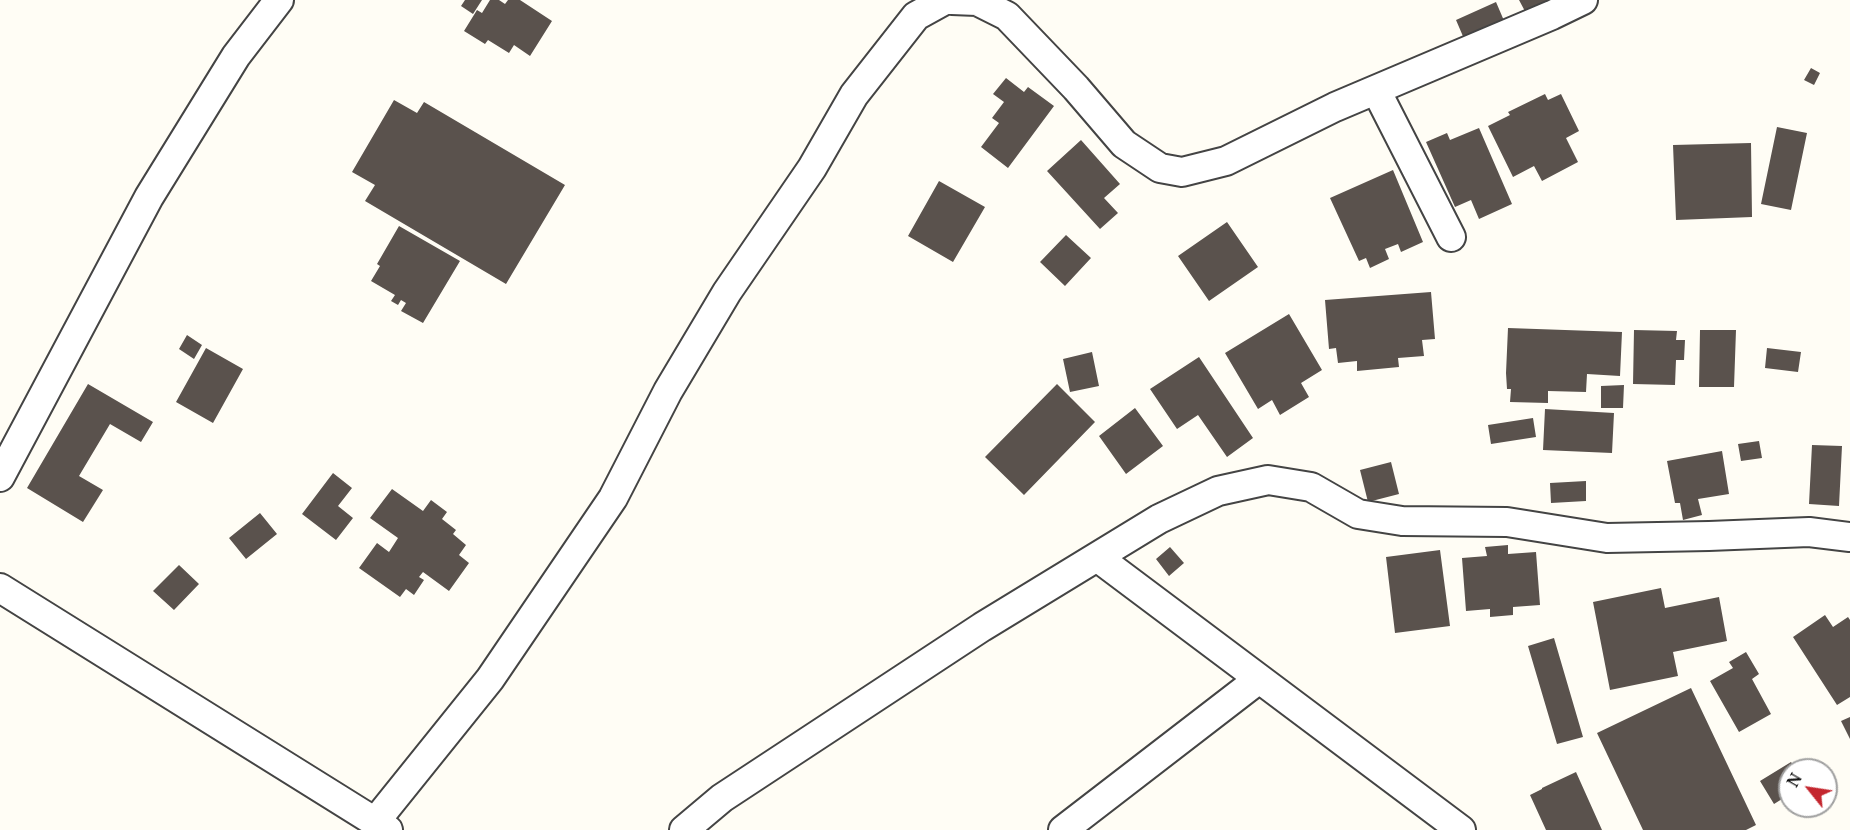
<!DOCTYPE html>
<style>
body{margin:0}
#map{position:relative;width:1850px;height:830px;overflow:hidden;background:#fffdf5;font-family:"Noto Serif",serif}
canvas{display:block}
.north{position:absolute;left:1778px;top:758px;width:60px;height:60px;box-sizing:border-box;background:#fff;border:2px solid #a0a0a0;border-radius:50%;rotate:300deg;font-size:16px;font-weight:700;line-height:24px;text-align:center;color:#111}
.north::after{content:'';display:block;margin:auto;width:21px;height:27px;background:#c4262e;clip-path:polygon(50% 0,100% 100%,50% 72%,0 100%)}
</style>
<div id="map">
<canvas width="1850" height="830"></canvas>
<div class="north">N</div>
</div>
<script>
const g = document.querySelector('canvas').getContext('2d');
g.lineJoin = 'round';
function paint(path, color) {
  g.fillStyle = color;
  g.fill(path, 'evenodd');
}
function stroke(path, color, width, dash) {
  g.strokeStyle = color;
  g.lineWidth = width;
  g.lineCap = dash ? 'butt' : 'round';
  g.setLineDash(dash || []);
  g.stroke(path);
}
paint(new Path2D(`
 M465,0h17l-9,14 -12,-8z
 M490,0h9l6,4 3,-4h12l32,21 -22,35 -16,-11 -5,8 -21,-13 -3,4 -21,-13 13,-21 5,3z
 M1519,0h36l-28,15z
 M1496,2l9,21 -40,18 -9,-21z
 M1811,68l9,5 -6,12 -10,-5z
 M1006,78l18,14 4,-5 26,19 -46,62 -27,-21 18,-24 -7,-5 12,-16 -11,-8z
 M1545,94l3,6 13,-6 18,37 -13,7 12,24 -36,19 -8,-15 -21,11 -25,-51 22,-11 -2,-3z
 M394,100l23,13 7,-11 141,83 -59,99 -141,-83 10,-16 -23,-13z
 M1777,127l30,6 -16,77 -30,-6z
 M1479,128l33,76 -33,15 -8,-19 -16,7 -29,-65 21,-9 3,7z
 M1081,140l39,44 -16,14 14,15 -18,16 -53,-58z
 M1751,143l1,74 -76,3 -3,-75z
 M1393,170l30,72 -22,10 -3,-8 -13,5 4,10 -19,9 -4,-10 -7,3 -29,-63z
 M939,181l46,26 -32,55 -45,-26z
 M1227,222l31,45 -49,34 -31,-45z
 M399,226l61,35 -37,62 -22,-12 5,-8 -5,-3 -3,5 -7,-4 4,-6 -24,-14 9,-15 -3,-2z
 M1066,235l25,23 -26,28 -25,-24z
 M1431,292l4,47 -13,1 2,16 -26,2 1,9 -42,4v-10l-19,2 -2,-15 -7,1 -4,-49z
 M1289,314l33,56 -21,13 8,14 -29,18 -8,-15 -14,9 -33,-56z
 M1508,328l114,4 -2,44 -33,-2 -1,18 -38,-1v12l-38,-1 1,-13h-4l-1,-16z
 M1634,330l43,1 -1,9h9l-1,20h-8l-1,25 -42,-1z
 M1700,330h36l-2,57h-35z
 M187,335l15,10 -8,14 -15,-10z
 M206,348l37,21 -30,54 -37,-21z
 M1767,348l34,4 -3,20 -33,-4z
 M1092,352l7,34 -29,6 -7,-33z
 M1199,357l54,81 -26,19 -29,-42 -21,14 -27,-40z
 M88,384l65,38 -12,20 -31,-18 -31,52 24,14 -20,32 -56,-34z
 M1057,384l38,38 -71,73 -39,-38z
 M1624,385l-1,23h-22v-22z
 M1135,408l28,38 -37,28 -27,-38z
 M1545,409l69,4 -2,40 -69,-3z
 M1533,418l3,19 -45,7 -3,-19z
 M1759,441l3,17 -21,3 -3,-17z
 M1812,445l30,1 -3,60 -30,-2z
 M1722,451l7,43 -31,5 4,16 -19,5 -3,-17h-5l-8,-42z
 M1391,462l8,32 -31,8 -8,-32z
 M333,473l19,15 -14,18 15,12 -17,22 -34,-26z
 M1586,481v20l-35,2 -1,-20z
 M392,489l31,22 8,-11 16,12 -5,7 14,11 -3,4 13,11 -7,10 10,8 -20,28 -26,-19 -4,5 5,3 -10,15 -8,-6 -6,8 -41,-29 18,-25 12,9 9,-14 -28,-20z
 M260,513l17,21 -31,25 -17,-21z
 M1508,545v9l28,-2 4,53 -27,2v8l-23,2v-8l-24,2 -4,-53 25,-2 -2,-9z
 M1170,547l14,16 -15,13 -13,-17z
 M1440,550l10,76 -55,7 -9,-76z
 M179,565l20,19 -25,26 -21,-19z
 M1661,588l4,20 54,-11 8,44 -54,11 5,24 -68,14 -17,-88z
 M1825,615l8,12 15,-10 2,3v77l-13,8 -44,-68z
 M1554,638l29,99 -26,7 -29,-98z
 M1746,652l13,22 -7,5 19,35 -32,18 -29,-51 23,-13 -4,-6z
 M1691,688l65,137 -10,5h-103l-46,-97z
 M1850,717v22l-9,-18z
 M1791,762l5,8h-6v24l-16,10 -14,-23z
 M1576,772l26,58h-56l-16,-35 12,-6v-1z`), '#5a524d');
const street = new Path2D(`
 M952,0l25,1 30,15 69,72 48,56 36,24 22,4 44,-11 109,-54 217,-92 31,-15
 M1376,90l75,147
 M0,477l149,-280 87,-141 43,-56
 M1097,557l364,273
 M0,588l388,242
 M375,822l115,-143 123,-181 55,-107 59,-99 85,-124 42,-73 62,-79 29,-16
 M684,830l38,-32 260,-171 177,-108 59,-28 50,-11 43,7 47,27 44,7 105,1 100,16 102,-2 100,-4 41,5
 M1063,830l196,-151`);
stroke(street, '#444', 32);
stroke(street, '#fff', 28);
</script>
